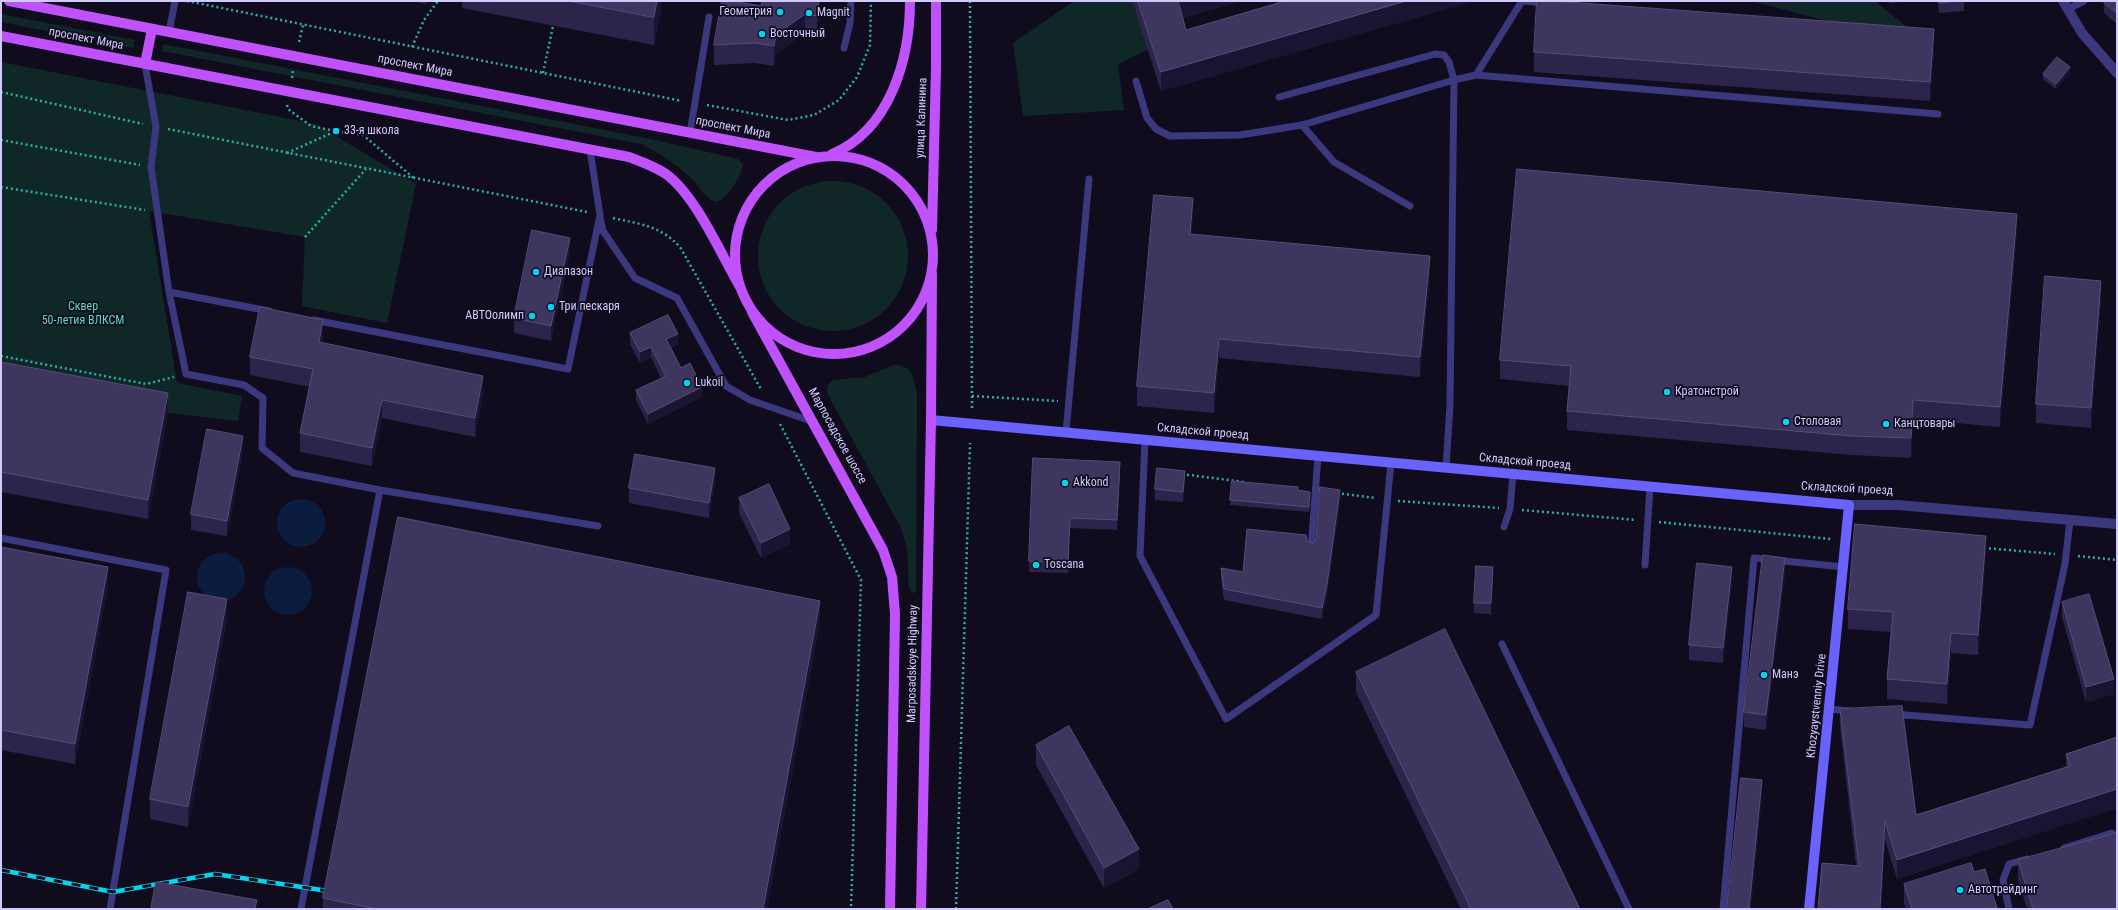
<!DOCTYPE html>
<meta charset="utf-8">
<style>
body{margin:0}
#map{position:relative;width:2118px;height:910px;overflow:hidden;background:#100c1e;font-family:"Roboto Condensed",sans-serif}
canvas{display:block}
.frame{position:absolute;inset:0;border:2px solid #d1cafe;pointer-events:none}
</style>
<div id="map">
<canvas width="2118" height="910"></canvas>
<div class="frame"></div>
</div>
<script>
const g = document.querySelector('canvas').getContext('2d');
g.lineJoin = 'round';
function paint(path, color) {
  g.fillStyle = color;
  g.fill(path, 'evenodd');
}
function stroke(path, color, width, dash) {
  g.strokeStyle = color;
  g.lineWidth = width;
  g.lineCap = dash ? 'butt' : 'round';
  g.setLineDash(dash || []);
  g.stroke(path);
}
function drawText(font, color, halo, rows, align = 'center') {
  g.font = font + ' "Roboto Condensed",sans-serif';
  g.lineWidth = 3.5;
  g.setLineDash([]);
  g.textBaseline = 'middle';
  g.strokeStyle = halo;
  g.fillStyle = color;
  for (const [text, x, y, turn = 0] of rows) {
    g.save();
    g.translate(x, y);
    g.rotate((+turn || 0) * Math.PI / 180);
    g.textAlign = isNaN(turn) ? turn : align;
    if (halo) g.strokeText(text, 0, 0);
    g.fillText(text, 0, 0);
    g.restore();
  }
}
paint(new Path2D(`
 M1074,1h58l16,48 -30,15 6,46 -101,6 -10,-73z
 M1751,1h124l59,48z
 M1,14l134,26 -2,8 -132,-26z
 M163,44l488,95 87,20 5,5c0,9 -19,42 -30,37 -9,-4 -16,-18 -24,-25 -15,-13 -30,-23 -48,-32l-479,-93z
 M1,62l315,62 100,60 -29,139 -85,-17 3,-69 -156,-26 28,172 65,13 -4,25 -70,-8 -167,-31z
 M758 256a75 75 0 1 1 150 0a75 75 0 1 1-150 0Z
 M894,365c19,0 19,12 23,28l-1,197 -4,4 -3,-8 -2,-38 -6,-20 -74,-135v-7l6,-6 32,-3z`), '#0f2827');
paint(new Path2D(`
 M277 523a24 24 0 1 1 48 0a24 24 0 1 1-48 0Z
 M197 577a24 24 0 1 1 48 0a24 24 0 1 1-48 0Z
 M264 591a24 24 0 1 1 48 0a24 24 0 1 1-48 0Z`), '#0b1d3e');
stroke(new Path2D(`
 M187,1l495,100
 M970,1l2,409
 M299,42l4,-17
 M412,47l12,-27 14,-19
 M543,73l10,-47
 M292,78l1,-8
 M1,92l142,32
 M287,105l1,4 23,17 24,5
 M707,105l81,15 26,-5 25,-15 18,-23 13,-32 1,-44
 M168,129l419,83
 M1,140l139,25
 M287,153l49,-22 27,4 52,44
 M1,187l144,23
 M613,218c27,6 48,8 67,29l82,144
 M305,237l61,-68
 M1,356l145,28 28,-7
 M972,396l86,5
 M780,424l81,156 -10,329
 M1182,474l62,8
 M1337,493l38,5
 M1398,501l101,7
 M1522,510l114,10
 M1659,522l172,17
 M1984,548l71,6
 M2078,556l39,4
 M956,909l14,-466`), '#2eaea9', 2.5, [2, 3]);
stroke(new Path2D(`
 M1524,1l22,2
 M2068,9l16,-8
 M169,32l6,-31
 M844,48l6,-25 1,-22
 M145,64l11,63 -5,40 18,125 17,82 58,11 19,13 -1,50 31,25 87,17
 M1476,75l46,-74
 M1136,81l11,37 9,11 14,7 70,-1 62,-10 152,-45 22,-5 462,39
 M1279,97l156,-43 9,1 5,7 5,18 -4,325 -4,63
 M1302,125l32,37 76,44
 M690,133l19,-116
 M600,217l3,14 32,47 42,20 49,88 24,14 64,22
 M169,292l100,19
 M314,320l254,49 32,-154 -10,-65
 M1066,432l23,-253
 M1145,440l-5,116 86,163 150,-104 15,-152
 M1504,527l6,-18 3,-35
 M1,538l165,32 -56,339
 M1311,550l7,-94
 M1645,565l5,-78
 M1502,644l127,265
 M1829,709l20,2
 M1893,714l137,11 35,-161 5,-44
 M2064,848l48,-15 5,4
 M301,909l79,-419 218,36
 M1723,909l31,-351 90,9
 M2009,909l-6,-29 6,-16 18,-5`), '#3c387d', 7);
stroke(new Path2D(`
 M2063,1l19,32 35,40
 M1849,505h49l219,19`), '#3c387d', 10);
stroke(new Path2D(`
 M931,420l918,85 -40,404`), '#6962fd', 10);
stroke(new Path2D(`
 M9,1l807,156
 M1,36l628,121c13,5 25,9 37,17 30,22 55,80 74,113
 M145,64l7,-35
 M832,154c58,-24 78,-95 78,-153
 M735 255a99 99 0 1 1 198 0a99 99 0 1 1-198 0Z
 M932,230l4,-163v-66
 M752,312l131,238 9,27 3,37 -5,295
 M921,909l10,-489 1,-146`), '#c052fd', 10);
const rail = new Path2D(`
 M1,870l112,22 102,-18 113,17`);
stroke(rail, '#03d5f1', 4.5);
stroke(rail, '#100c1e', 3, [9]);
paint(new Path2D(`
 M413,1h14l-1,3z
 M462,1h199v8l-7,36 -192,-37z
 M762,1h58l-3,34 -12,-2 -29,21 -2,12 -19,-3 -41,2v-20l47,-39z
 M1132,1h109l-58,17 3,12 99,-29h189l-313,90z
 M1890,1h24l-24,2z
 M1938,1h26v10l-25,2z
 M2117,1v23l-13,-11v-10z
 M1934,49l-4,52 -396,-29v-20z
 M2070,72l-14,17 -13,-10v-5z
 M1193,218l-2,16 239,42 -10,101 -201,-19 -5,55 -77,-7v-20z
 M2017,233l-17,194 -87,-8 -2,39 -59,-3 -285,-25v-19l2,-25 -69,-7v-19z
 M570,253l-19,88 -37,-8v-15z
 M2101,300l-10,128 -55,-5v-19z
 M630,333l48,11 -7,4 10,20 21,29 -54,27 -12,-24v-10l25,-12 -10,-21 -11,6 -10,-19z
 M323,338l-1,5 161,51 -8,43 -93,-19 -10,48 -72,-14v-19l10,-46 -60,-12v-18z
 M1,362l167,51 -20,106 -147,-27z
 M243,451l-16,85 -36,-6v-16z
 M1033,458l87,14 -3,58 -47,-2 -2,45 -39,-1z
 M1185,481l-2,21 -28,-2v-11z
 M715,483l-6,35 -80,-15v-15z
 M1298,490l12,7 -1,15 -79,-7v-5z
 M739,498l51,46 -29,14 -22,-45z
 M1340,501l-13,94 -5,24 -98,-19 -3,-21v-11l22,4 64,-31 6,2z
 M1,547l107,39 -33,178 -74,-14z
 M1986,555l-8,100 -27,-2 -4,51 -60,-5v-20l4,-47 -43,-3v-20z
 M1785,573l-19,157 -22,-3v-15z
 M1493,577l-2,37 -17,-1v-10z
 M1732,582l-9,81 -34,-3v-15z
 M2062,602l52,92 -28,8 -24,-85z
 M227,619l-39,208 -38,-8v-20z
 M820,621l-53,288h-444v-11z
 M1356,672l224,237h-119l-105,-217z
 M1840,709l76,106 150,-48v-13l51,-17v71l-220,71 -12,-39 -4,69h-63l38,-44 -16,-137z
 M1036,745l103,124 -35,19 -68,-123z
 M2018,860l99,49h-90l-9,-29z
 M1974,872l23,37h-91l-2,-6v-19z`), '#2d244c');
paint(new Path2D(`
 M657,1h4v8l-7,36v-28z
 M819,1h1l-3,34v-19z
 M1178,1h63l-63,18z
 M1406,1h68l-313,90v-19z
 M805,14v19l-29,21 -2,12v-20l2,-11z
 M1934,29v20l-4,52v-19z
 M2070,67v5l-14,17v-5z
 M1193,198v20l-3,36v-20z
 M2017,214v19l-17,194v-20z
 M570,238v15l-19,88v-15z
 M1430,256v20l-10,101v-20z
 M2101,281v19l-10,128v-20z
 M323,320v18l-4,23v-19z
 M678,334v10l-12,6v-11z
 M1219,339v19l-5,55v-20z
 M651,347v10l-11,6v-11z
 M483,376v18l-8,43v-19z
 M702,387v10l-54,27v-10z
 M168,393v20l-20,106v-19z
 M382,400v18l-10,48v-18z
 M1913,400v19l-2,39v-20z
 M243,436v15l-16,85v-15z
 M1120,462v10l-3,58v-10z
 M715,468v15l-6,35v-15z
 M1185,471v10l-2,21v-10z
 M1340,490v11l-13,94 -5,24v-11z
 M1070,518v10l-2,45v-10z
 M790,529v15l-29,14v-15z
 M1986,536v19l-8,100v-20z
 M1785,558v15l-19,157v-15z
 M108,567v19l-33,178v-20z
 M1493,567v10l-2,37v-11z
 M1732,567v15l-9,81v-15z
 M227,599v20l-39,208v-20z
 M820,601v20l-53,288h-4z
 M1951,633v20l-4,51v-20z
 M2114,679v15l-28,8v-15z
 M1762,780v20l-11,109h-2z
 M2117,789v19l-220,71v-19z
 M1885,821v19l-4,69h-1z
 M1139,849v20l-35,19v-20z`), '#1a1332');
const building = new Path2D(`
 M569,1h88l-3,16z
 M722,1h11l28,5 1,-5h57l-2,15 -12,-2 -29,21 -2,11 -19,-3 -41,2z
 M1138,1h40l8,29 99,-29h121l-245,71z
 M1537,1h17l380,28 -4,53 -396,-30z
 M1938,1h22l-21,2z
 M2105,1h12v12l-13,-10z
 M2057,57l13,10 -14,17 -13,-10z
 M1517,169l500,45 -17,193 -87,-7 -2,38 -59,-2 -285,-25 4,-45 -71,-6z
 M1154,195l39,3 -3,36 240,22 -10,101 -201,-18 -5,54 -77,-7z
 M532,230l38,8 -19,88 -37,-8z
 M2045,276l56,5 -10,127 -55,-4z
 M260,307l63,13 -4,22 164,34 -8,42 -93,-18 -10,48 -72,-15 13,-64 -63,-12z
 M668,315l10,19 -12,5 15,29 9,-5 12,24 -54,27 -12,-24 30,-14 -15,-29 -11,5 -10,-19z
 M1,362l167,31 -20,107 -147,-28z
 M207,429l36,7 -16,85 -36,-7z
 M635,454l80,14 -6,35 -80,-15z
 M1033,458l87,4 -3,58 -47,-2 -2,45 -39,-2z
 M1157,468l28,3 -2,21 -28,-3z
 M1232,481l66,6v3l12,2 -1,15 -79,-7z
 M769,484l21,45 -29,14 -22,-45z
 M1320,487l20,3 -13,94 -5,24 -98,-19 -3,-21 22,4 4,-43 59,6 1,6 6,2 3,-4z
 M398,517l422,84 -57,308h-386l-54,-11z
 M1855,524l131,12 -8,99 -27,-2 -4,51 -60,-5 6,-67 -45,-3z
 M1,547l107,20 -33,177 -74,-14z
 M1763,555l22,3 -19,157 -22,-3z
 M1697,563l35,4 -9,81 -34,-3z
 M1476,566l17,1 -2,36h-17z
 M188,592l39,7 -39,208 -38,-8z
 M2089,594l25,85 -28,8 -24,-85z
 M1445,629l135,280h-109l-115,-237z
 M1902,706l14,109 154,-49 -4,-12 51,-17v52l-220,71 -12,-39 -5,88h-62l4,-46 37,3 -19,-157z
 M1069,726l70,123 -35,19 -68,-123z
 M1741,778l21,2 -13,129h-22z
 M2117,833v76h-84l-15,-49z
 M1971,863l3,9 11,-3 12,39 -4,1h-81l-8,-25z
 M156,882l101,18 -2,9h-104z
 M1168,900l5,9h-25z`);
paint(building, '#3f365f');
stroke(building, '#564d78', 1);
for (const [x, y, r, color] of [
 [780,12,4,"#03d5f1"],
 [809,13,4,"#03d5f1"],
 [762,34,4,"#03d5f1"],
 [336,131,4,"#03d5f1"],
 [536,272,4,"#03d5f1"],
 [551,307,4,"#03d5f1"],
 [532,316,4,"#03d5f1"],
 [687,383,4,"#03d5f1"],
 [1667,392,4,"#03d5f1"],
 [1786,422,4,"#03d5f1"],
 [1886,424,4,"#03d5f1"],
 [1065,483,4,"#03d5f1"],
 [1036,565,4,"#03d5f1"],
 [1764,675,4,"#03d5f1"],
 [1960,890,4,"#03d5f1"]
]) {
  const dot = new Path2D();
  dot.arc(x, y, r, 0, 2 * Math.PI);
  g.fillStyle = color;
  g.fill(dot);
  stroke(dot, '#100c1e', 1.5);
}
drawText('12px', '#d1cafe', '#100c1e', [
 ["Геометрия",772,12,"right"],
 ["Magnit",817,13],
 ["Восточный",770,34],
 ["33-я школа",344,131],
 ["Диапазон",544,272],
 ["Три пескаря",559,307],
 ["АВТОолимп",524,316,"right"],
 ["Lukoil",695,383],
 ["Кратонстрой",1675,392],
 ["Столовая",1794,422],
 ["Канцтовары",1894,424],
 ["Akkond",1073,483],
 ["Toscana",1044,565],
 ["Манэ",1772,675],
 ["Автотрейдинг",1968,890]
], 'left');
drawText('12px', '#d1cafe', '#100c1e', [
 ["проспект Мира",86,39,11],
 ["проспект Мира",415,66,11],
 ["улица Калинина",922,118,-88],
 ["проспект Мира",733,128,11],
 ["Складской проезд",1203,432,5],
 ["Марпосадское шоссе",837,436,61],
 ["Складской проезд",1525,462,5],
 ["Складской проезд",1847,489,3],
 ["Marposadskoye Highway",913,664,-89],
 ["Khozyaystvenniy Drive",1817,706,-84]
]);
drawText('12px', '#58ddbe', '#100c1e', [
 ["Сквер",83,307],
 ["50-летия ВЛКСМ",83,321]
]);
</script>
